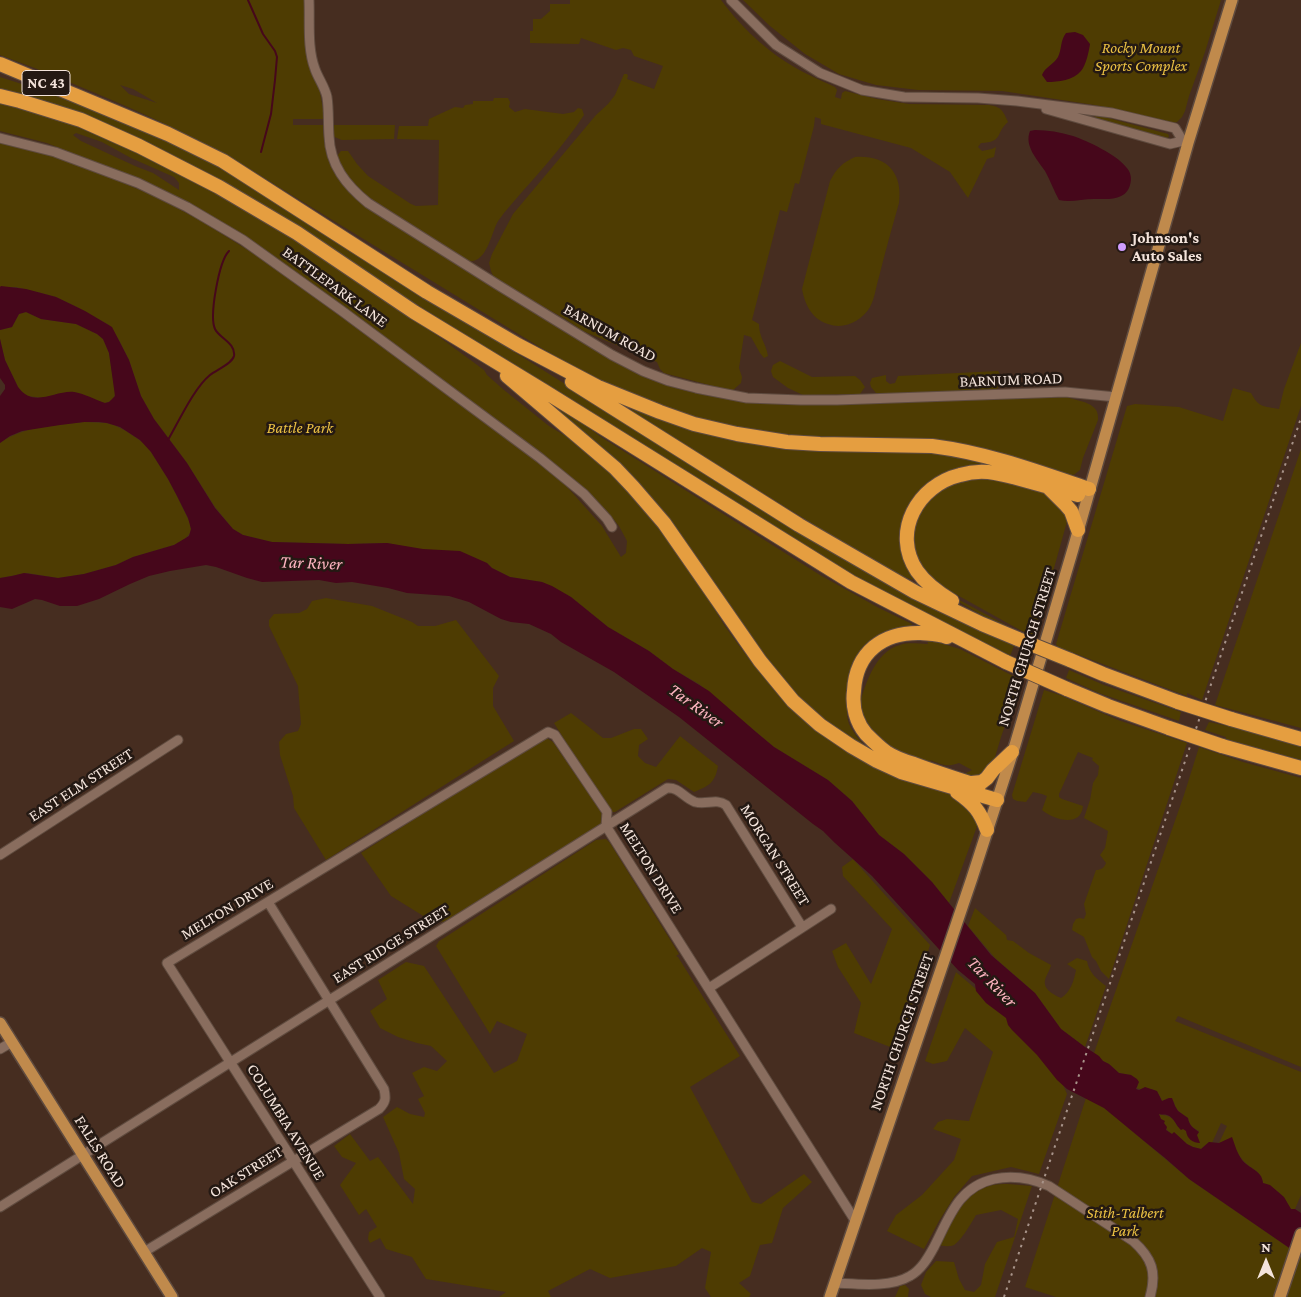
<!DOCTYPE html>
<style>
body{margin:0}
#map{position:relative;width:1301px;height:1297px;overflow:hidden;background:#462d20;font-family:"Crimson Pro",serif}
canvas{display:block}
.north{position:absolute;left:1241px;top:1237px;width:50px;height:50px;-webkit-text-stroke:4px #241913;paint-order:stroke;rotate:0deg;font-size:14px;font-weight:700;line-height:20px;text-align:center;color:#f4e4db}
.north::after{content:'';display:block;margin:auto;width:18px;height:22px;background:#f4e4db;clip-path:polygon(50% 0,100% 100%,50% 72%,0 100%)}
</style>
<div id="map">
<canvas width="1301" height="1297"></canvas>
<div class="north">N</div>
</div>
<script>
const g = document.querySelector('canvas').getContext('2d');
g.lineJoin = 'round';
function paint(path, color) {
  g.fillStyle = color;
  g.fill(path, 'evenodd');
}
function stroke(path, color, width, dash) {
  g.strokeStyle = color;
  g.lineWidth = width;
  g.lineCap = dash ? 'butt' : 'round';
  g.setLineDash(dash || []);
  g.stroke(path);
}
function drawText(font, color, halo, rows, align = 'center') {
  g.font = font + ' "Crimson Pro",serif';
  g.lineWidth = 5;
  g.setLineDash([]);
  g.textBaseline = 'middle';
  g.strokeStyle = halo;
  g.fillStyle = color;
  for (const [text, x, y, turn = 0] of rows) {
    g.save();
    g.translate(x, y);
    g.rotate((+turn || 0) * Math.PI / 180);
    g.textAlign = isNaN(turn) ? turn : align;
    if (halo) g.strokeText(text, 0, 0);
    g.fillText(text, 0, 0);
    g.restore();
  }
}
paint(new Path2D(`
 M0,0h304l3,54 12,33 4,23v9h-30v6h30c2,39 10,51 37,77l245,154c13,7 27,16 41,22 52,20 108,27 164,27l257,-8c13,5 33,5 31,23l-15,38 -3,12 -5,4 -7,3 -143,-37 -28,-2 -127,-1 -117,-29 -79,-40 -297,-182c-47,-31 -97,-56 -149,-79 -42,-18 -84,-36 -128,-52zM120,85l13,4 24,14 -28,-9z
 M570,0h151c17,23 40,46 65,62 15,10 32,17 49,25l2,3 -2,7 6,2 1,-6 3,-2 32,8 32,5 80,1c12,2 14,5 19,17 -13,11 -4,20 -27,21l-3,4 4,4 10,-2 4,-2 -2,10 -7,2 -19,39 -18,-26 -39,-24 -90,-24v-5l-6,-2 -1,9 -15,58 -4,-1 -8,29 -7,-2 -28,110 7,4c0,14 7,19 9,32l-4,2 -4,-5 -9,-16 -7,-2 -5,33 3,9 -1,6 -9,8 -68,-18 -4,-4 -3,-7 -74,-31 -18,-12 -71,-41 -3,-7 -2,-8 3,-9 21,-40 83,-99 12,-11 7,-9 9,-21h3l1,2 -1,3 27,10 9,-23 -29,-10 -3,-6 -8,-2 -7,2 -35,-12 -2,6 -49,-1v-12h3v-12h8l9,-8v-7h20z
 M743,0h478l-16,52 -16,44 -4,15 -3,6 -5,5 -7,2 -5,-1 -38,-11 -32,-7 -93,-14 -84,-1 -42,-5 -17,-5 -20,-6 -34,-20 -35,-28z
 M0,77l87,28 109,49 61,35 406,257 295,173 56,27 -4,10 -2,-2 -2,2 -133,-67 -125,-75 -512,-324 -236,-100z
 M494,98h14l2,4 -1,5 6,5 10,-3 38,5 11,-2 4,-4 4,1 2,6c-23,35 -53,66 -80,98 -2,3 -5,6 -7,10 -6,12 -11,41 -29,38l-104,-67c-16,-13 -20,-19 -27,-38l4,-5h7l9,13 11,12 43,28 5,2 22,-1 1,-65 -42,-1 2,-13h29l1,-7 26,-12 8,1 2,-3 8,-1v-3h20z
 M0,101l66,20 80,33 101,55 157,102 80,59 3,5 17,15 45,36 36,22 57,54 62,89 20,34 25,34 27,33 16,13 115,75 45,15 10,6 17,20 -30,82 -17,-21 -28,-28 -25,-19 -27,-34 -24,-21 -54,-33 -75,-63 -26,-15 -24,-18 -41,-24 -37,-30 -29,-15 -32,-5 -18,-9 -5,-5 -100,-20 -39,1 -76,-2 -29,-7 -10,-6 -18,-22 -28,-44 -33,-44 -13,-23 -12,-36 -10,-20 -10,-15 -32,-18 -21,-10 -15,-4 -25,-6h-16v-145l16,3 52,15 84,35 46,24 61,38 251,183 50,39 42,47 19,31 5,-4 1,-12 -8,-15 -13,-16 -41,-37 -42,-34 -235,-172 -105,-66 -30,-16 -106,-42 -47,-12zM76,133l26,9 29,16 43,19 5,6v7l-26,-17 -18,-7 -54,-25 -8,-6z
 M1097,115l71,19 1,2 -1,2 -70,-19 -4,-3z
 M334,125h61l-1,14 -52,1 -10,-4v-9z
 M855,157c31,-2 48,15 44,46 -7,25 -14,49 -20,74 -3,9 -4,21 -9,30 -8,14 -26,23 -42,17 -16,-5 -23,-19 -26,-35l28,-108c7,-13 12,-18 25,-24z
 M26,312l15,7 35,5 21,10 6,5 6,14 6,38c0,8 -3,11 -11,12l-30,-11 -17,2 -13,4 -17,-2 -6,-5 -3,-4 -13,-27 -5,-21v-9l12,-3 7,-13z
 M1301,343v63l-99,294 -15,-7v3l-129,-49 -2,-3 71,-238 8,-2 44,3 44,14 10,-33 18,5c8,15 12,13 28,16l5,-20z
 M780,361l32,16 43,-1 5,4 5,7 -5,7 -57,1 -15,-7 -15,-11 -2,-6 2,-6z
 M998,371c5,7 2,13 -2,20l-105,3 -15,-1 -5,-6 -1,-4 2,-5 14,-3v6l4,3 5,-1 3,-7z
 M543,399l42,26 16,12 219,138 59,33 33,16 -1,3 -5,-1 -16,4 11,1 -29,13 -25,70c0,13 11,24 19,33l-47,-29 -36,-35 -107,-150z
 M634,407l67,23 233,22 53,10 -1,3h-11l-15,3 -47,35 2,72 -2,5 -14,-5 -44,-25 -209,-129 -15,-11z
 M84,422l22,1 8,2 12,6 19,13 6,8 17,27 9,17 13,27 1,6 -1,4 -5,6 -11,6 -41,12 -17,8 -32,9 -26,4 -31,-5 -27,5v-135c26,-18 54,-17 84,-21z
 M1301,449v279l-86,-23z
 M980,477c15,2 61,10 72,19 6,6 11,15 16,22l-33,118 -15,-6 -70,-39v4l67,36 -32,-14 -40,-23 -23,-22 -11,-30 8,-35 28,-22z
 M326,598l46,8 40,16 6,4h17l21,-6 43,56 -6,12v18l21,35 -188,119 -32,-52 -1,-12 -13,-41 -1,-13 7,-8 12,-3 3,-7 -3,-38 -29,-60v-6l5,-6 25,-1 8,-4 5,-8z
 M927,639l33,10 61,31 -20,57 -8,27 -15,15 -23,-4 11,-2 6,-3 -13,-7c-14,5 -17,1 -29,-3l3,6 -26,-8 -34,-22 -15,-27c7,-23 16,-57 42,-64 8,-3 19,-1 28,-1z
 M1069,670l35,15 77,27 -2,9 -80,-28 -33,-15z
 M1044,690l16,5 58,25 69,23 -78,236 -8,-8 -5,-10 -4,-4 -8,-20 -12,-7 1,-6 3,-5 4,-1 4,1 2,-5 -2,-10 12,-34c5,0 8,-2 10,-7l-6,-8 5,-7 3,-17 -24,-13 6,-18 3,-17 5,-8 1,-9 -7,-6 1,-2 -15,-6 -19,42v3l3,2 21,7c-2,22 -29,14 -41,4l5,-14 -5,-2 -9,-2 -7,10 -9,-1 -4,-2 -1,-4z
 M571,713l32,25h8l23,-9h7l7,10 -9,6 -1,11 7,7 11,4 24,-31 38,30c-3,17 -9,20 -24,26l-18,-12 -8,-1 -53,33h-5l-56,-89z
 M1209,722l23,5 69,20v13l-75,-21v-2l-21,-7z
 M541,739h7l5,3 49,71 2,11 -160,98 -19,-5 -34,-21 -30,-43z
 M1199,747l44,15 58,16v289l-123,-51 -3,5 126,51v123l-6,14h-4c-3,-3 -4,-7 -7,-11 -4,-6 -15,-13 -21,-15 -1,-13 -14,-14 -21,-24 -5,-6 -9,-14 -14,-20l-5,3 -4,1 8,-17 -6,-3 -9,20 -3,-1 -8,7 -8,-2 -6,-3 -13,-11 -2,1c-6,-3 -11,-14 -14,-20 10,2 15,2 19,12l20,9 2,-4c-6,-3 -10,-6 -11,-13 -6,-4 -13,-8 -14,-16l-5,-4 -7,3c-7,-18 -13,-9 -26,-13l2,-2 -7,-11 -12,-2 -10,-9 -6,-3 -9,-8 90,-258z
 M606,839l4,4 69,111 -3,2 2,1 62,99 -50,31 62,115 9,2 43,-30 8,8 -29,26 -11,35 -12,2 -10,31 -11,7 12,11 -2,3h-38l-6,-9 6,-36 -9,-4 -26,18 -66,12 -20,-9 -42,22 3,6h-52l7,-5 -80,-13 -14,-22 -26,-8 -6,-11 -10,5 -2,-4 1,-7 8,-5 -11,-18 -7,6 -19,-30 16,-22 -14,-6 -8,-11 16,-12 20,27 8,-4 35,47 2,-15 -11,-10 -5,-26 -16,-36 14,-10 13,7 14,3 1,-4 -7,-14 6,-3 -12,-23 12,-6 13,4 10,-10 -16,-15 -14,-3 -19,-6 -18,-9 -10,-17 17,-12 -9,-19 28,-18 18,4 70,107 23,-12 10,-27 -30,-13 -7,13 -54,-88 3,-5 5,-3 152,-98z
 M853,859l77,86 -32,105 -44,-17 7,-30 -23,-36 -6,-16 14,-8 25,41 21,-55 -49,-53 -1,-9z
 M975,908l31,27 1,5 6,1 16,12 22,12c-1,5 -3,7 -5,12 -5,11 6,17 15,21 9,-5 13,-17 15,-28l-9,-6 10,-6 10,3c2,12 10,18 19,25l-21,61 -24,-18 -26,-36 -40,-35 -27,-32z
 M956,972l48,41 54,60 9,21 -28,80 -28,-7 -39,9 -18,21 -15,24 -15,28 -37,-18 9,-16 26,-20 32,-35 7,-21 -28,-10 5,-7 9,-3 22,2 24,-69 -28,-24 -18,33 -14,3 -8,-3z
 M1086,1098l18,10 15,12 70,59 112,77v41h-245l-31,-10z
 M1008,1184l24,2 -37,111h-64l-6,-3 -4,-9 5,-13 10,-11 18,1 5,17 6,11 9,2 7,-7 4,-21 12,-22 17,-5 4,-18 -17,-9 -25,5c-4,7 -15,26 -22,30 -4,2 -11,1 -16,0 13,-25 24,-53 55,-60 5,-1 10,-1 15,-1z
 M905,1285l4,4 -1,8h-13l5,-11z`), '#4e3c02');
paint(new Path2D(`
 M1075,32l8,3 7,9c-1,7 -4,21 -9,27 -7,9 -23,11 -34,11l-5,-7c3,-8 12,-11 16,-18 4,-8 2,-16 8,-24z
 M1035,130c13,0 25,2 38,6 15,5 44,19 53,31 5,5 6,12 4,18 -4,16 -23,14 -36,14 -12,0 -24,4 -35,1 -5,-9 -9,-20 -14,-29 -8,-12 -21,-25 -15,-40z
 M1,286l25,3 30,8 29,14 27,16 17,33 12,36 13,23 33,44 28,45 18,21 10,6 29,7 76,2 39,-1 36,6 37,2 27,12 5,5 18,9 32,5 10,4 19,11 37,30 41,24 24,18 36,22 47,41 18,15 54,33 24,21 27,34 25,19 28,28 59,73 44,38 26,36 24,18 14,9 4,5 6,3 10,9 12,2 6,4 2,3 -3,7 3,1 6,-3 12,4 5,10 7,-3h3l3,8 3,5 10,7c1,7 5,10 11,14l-2,3 3,8c-7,0 -13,-4 -14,-12l-3,-2 -2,1c-5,-4 -7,-13 -14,-15 -2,-1 -5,0 -8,-1l2,5 4,2 -1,2 3,4 -1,3 6,4 2,-2 13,12 6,3 8,2 8,-7 10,1 13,-6c3,8 5,16 10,23 7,9 20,10 21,23l7,2 14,12 7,12h4l6,4v43l-112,-77 -24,-21 -21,-17 -40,-33 -37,-19 -10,-9 -20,-25 -25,-25 -4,-5 -2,-7 -20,-15 -10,-12 -1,-7 -17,-14 -21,-23 -65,-71 -37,-33 -12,-12 -10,-7 -134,-107 -65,-45 -53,-30 -10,-8 -22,-10 -18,-2 -10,-3 -32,-17 -20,-6 -42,-3 -19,-5 -36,-6 -16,1 -17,-3 -57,2 -15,-4 -31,-11 -10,-2 -36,6 -21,5 -19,8 -31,15 -22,7h-17l-18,-6 -7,-1 -23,10 -12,-2v-29l12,-2 12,-3 34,5 26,-4 32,-9 17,-8 41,-12 15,-9 2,-7 -3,-11 -11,-22 -9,-17 -17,-27 -11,-12 -20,-13 -13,-4 -8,-1h-15l-24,3 -38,6 -12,5 -10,7v-47l5,-7v-4l-5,-7v-39l5,21 13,27c16,22 37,3 56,5 9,1 22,8 31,11l4,-1 6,-6 -6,-43 -6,-14 -6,-5 -21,-10 -35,-5 -15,-7 -7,2 -7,13 -12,3v-43z`), '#46071b');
stroke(new Path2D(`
 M248,0l15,34 12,17 2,6 -2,23 -4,34 -10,38
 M168,440c11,-19 26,-52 42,-65 6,-5 22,-11 24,-19 2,-13 -15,-18 -19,-27 -6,-13 4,-68 14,-78`), '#46071b', 2);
const minor = new Path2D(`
 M309,0c1,22 -2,48 6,69 3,9 10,18 12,28 2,13 1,26 2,39 1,29 17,49 39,67l130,82 114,70 31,16 26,10 27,7 51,10 54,2h36l228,-8 51,5
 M731,0l45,45 44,28 42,17 42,7 74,1 39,3 95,12 63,15 8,13
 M1046,109l124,35 13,-3 4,1
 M0,138l55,14 83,31 49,24 56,33 99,71 198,147 44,36 23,25 5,8
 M0,855l178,-115
 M709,988l122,-79
 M0,1049l12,-7
 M0,1207l667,-419c12,-1 17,10 28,14 12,3 21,-4 31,3l76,122
 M144,1252l235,-143c7,-7 7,-11 5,-20l-116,-187
 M835,1283c23,1 55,5 75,-7 11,-6 18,-18 24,-29 15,-29 24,-60 60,-68 19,-4 37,-1 55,7l84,55c19,17 24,31 17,56
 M380,1297l-213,-334 381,-231 7,3 52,77 -1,14 250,396`);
const major = new Path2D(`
 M0,1023l172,274
 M830,1297l142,-419 43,-133 58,-196 115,-406 44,-143
 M1280,1297l21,-63`);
const highway = new Path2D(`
 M0,64l168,70 55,27 204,131 91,53 80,42 62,25 34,12 43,10 50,8 33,2 112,2c55,7 104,25 157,43
 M0,96l20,5 61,19 58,26 80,41 78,46 117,79 130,79 307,191 155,80
 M507,376l108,92 18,19 31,36 96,138 33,40 27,24 31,21 26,15 24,11 96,28
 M572,382l227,143 116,67 67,32 36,15
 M1049,488l16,16 6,7 7,19
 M952,601c-13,-8 -26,-17 -35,-30 -26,-39 1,-86 43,-96 10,-3 24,-4 35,-2 6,1 12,3 18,4l65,18
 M947,637c-9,-3 -17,-3 -26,-4 -38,-1 -65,19 -67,58 -2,15 2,31 12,43 6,6 13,13 20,18 9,6 18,9 28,12 21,8 43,15 65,22
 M1070,660l33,14 75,28
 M1067,689l41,17 61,22
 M1231,719l70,20
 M1222,746l79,22
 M972,783l10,-1 5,-4 6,-8 19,-18
 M957,792c17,12 23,19 30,38`);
stroke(minor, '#5f4b3f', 11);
stroke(major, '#5f4b3f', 14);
stroke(highway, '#5f4b3f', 16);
stroke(minor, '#896d5e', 9);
stroke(major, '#c08a4c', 11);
stroke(highway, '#e59e40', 14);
stroke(new Path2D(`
 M1004,1297l297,-879`), '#a8948a', 2, [2.5, 5]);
const highwayBridge = new Path2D(`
 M1018,639l52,21
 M1006,662l61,27
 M1178,702l53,17
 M1169,728l53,18`);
stroke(highwayBridge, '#5f4b3f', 16, []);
stroke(highwayBridge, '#e59e40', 14);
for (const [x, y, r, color] of [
 [1122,247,5,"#d09dfe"]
]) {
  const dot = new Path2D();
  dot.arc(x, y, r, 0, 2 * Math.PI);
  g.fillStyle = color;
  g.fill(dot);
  stroke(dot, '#241913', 2);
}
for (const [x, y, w] of [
 [46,83,48]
]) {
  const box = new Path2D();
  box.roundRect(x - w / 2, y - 12.5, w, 25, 4);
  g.fillStyle = '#241913';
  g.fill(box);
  stroke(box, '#f4e4db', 1);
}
drawText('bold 15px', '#f4e4db', null, [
 ["NC 43",46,83]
]);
drawText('italic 16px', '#ebc143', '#241913', [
 ["Rocky Mount",1141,48],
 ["Sports Complex",1141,66],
 ["Battle Park",300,428],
 ["Stith-Talbert",1125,1213],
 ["Park",1125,1231]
]);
drawText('bold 16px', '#f4e4db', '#241913', [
 ["Johnson's",1132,238],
 ["Auto Sales",1132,256]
], 'left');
drawText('16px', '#f4e4db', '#241913', [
 ["BATTLEPARK LANE",335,287,36],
 ["BARNUM ROAD",610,333,29],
 ["BARNUM ROAD",1011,380,-2],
 ["NORTH CHURCH STREET",1027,647,-73],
 ["EAST ELM STREET",81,785,-33],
 ["MORGAN STREET",775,855,58],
 ["MELTON DRIVE",651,868,58],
 ["MELTON DRIVE",227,909,-31],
 ["EAST RIDGE STREET",391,944,-32],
 ["NORTH CHURCH STREET",902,1032,-71],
 ["COLUMBIA AVENUE",286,1122,58],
 ["FALLS ROAD",100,1152,58],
 ["OAK STREET",246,1172,-32]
]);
drawText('italic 18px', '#feb4c0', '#241913', [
 ["Tar River",311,563,2],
 ["Tar River",696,706,36],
 ["Tar River",992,982,46]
]);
</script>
